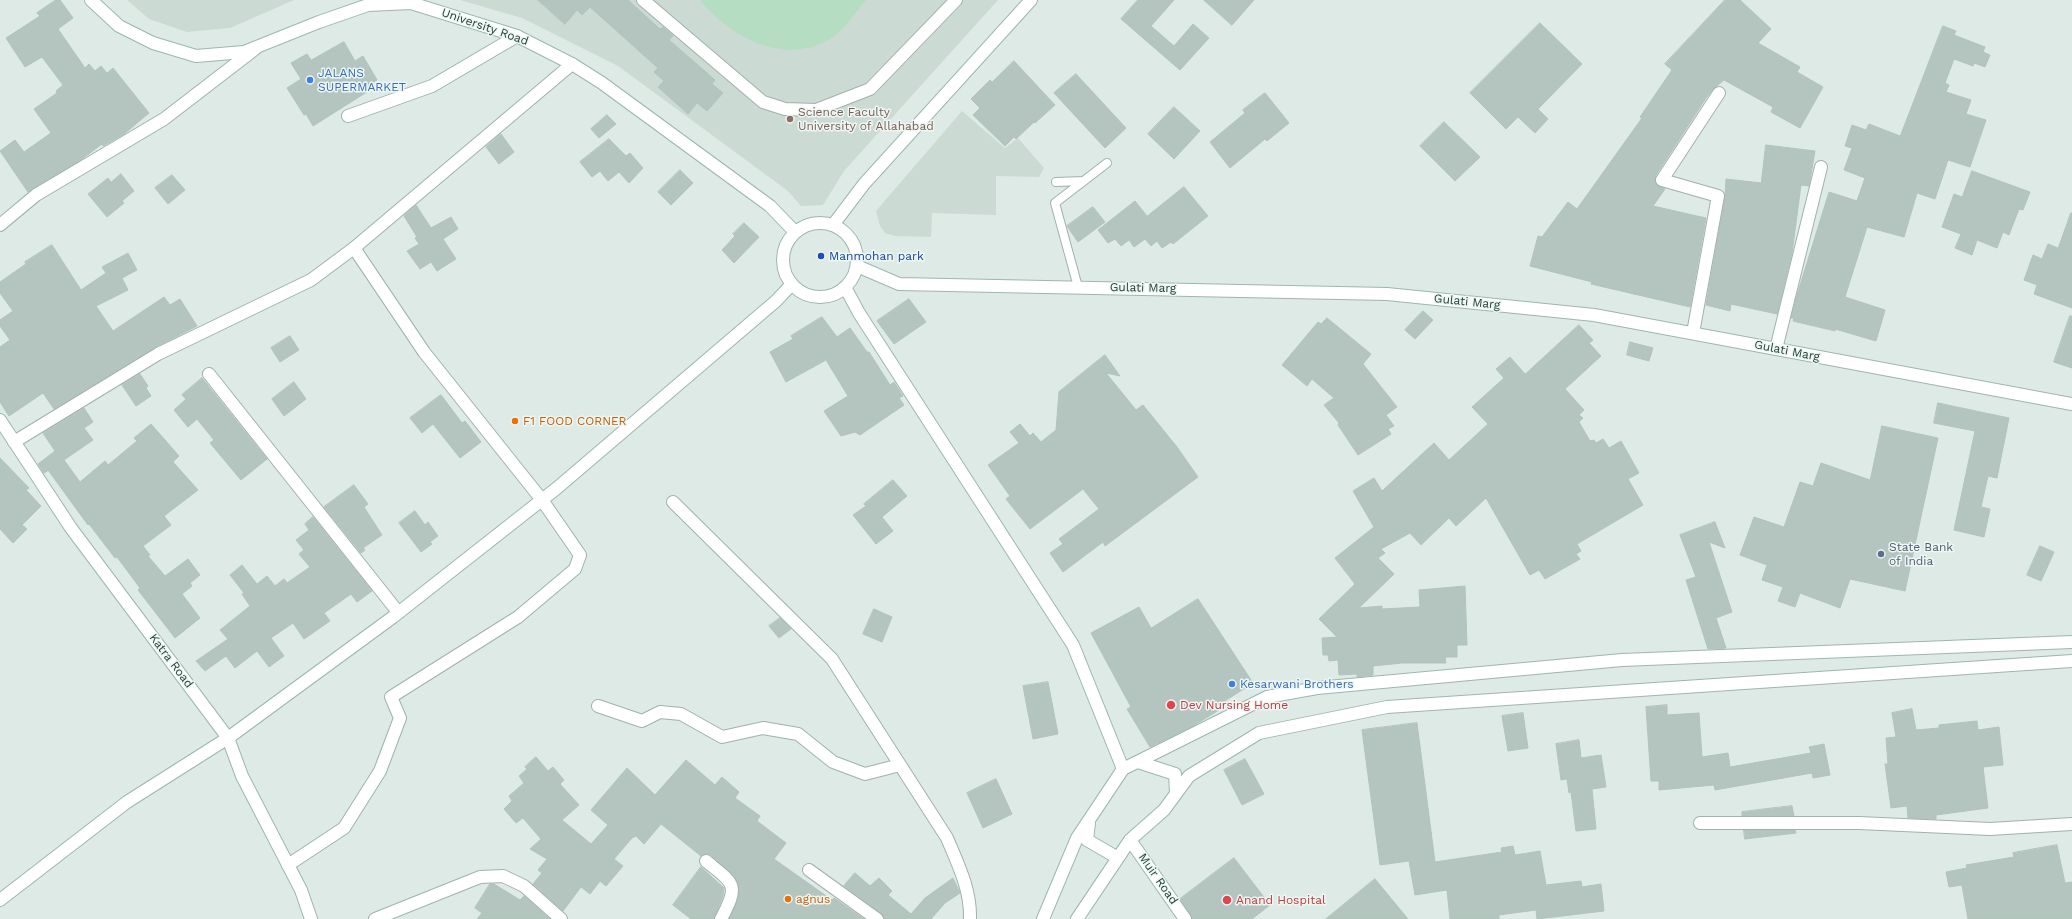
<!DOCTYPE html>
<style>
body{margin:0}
canvas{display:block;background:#ddeae5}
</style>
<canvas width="2072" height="919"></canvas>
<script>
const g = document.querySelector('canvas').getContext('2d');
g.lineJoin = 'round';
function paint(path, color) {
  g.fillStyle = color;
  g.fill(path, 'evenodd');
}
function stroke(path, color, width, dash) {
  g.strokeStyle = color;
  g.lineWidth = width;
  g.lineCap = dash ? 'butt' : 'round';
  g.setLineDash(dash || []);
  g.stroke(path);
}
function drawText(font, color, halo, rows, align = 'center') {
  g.font = font + ' "Work Sans",sans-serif';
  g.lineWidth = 3;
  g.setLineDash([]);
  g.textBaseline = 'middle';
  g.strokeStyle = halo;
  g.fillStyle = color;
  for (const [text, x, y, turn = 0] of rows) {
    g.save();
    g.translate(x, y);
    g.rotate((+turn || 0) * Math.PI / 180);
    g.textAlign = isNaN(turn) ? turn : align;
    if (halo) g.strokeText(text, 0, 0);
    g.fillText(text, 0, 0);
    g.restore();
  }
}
paint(new Path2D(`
 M127,0h167l-64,28 -43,4 -38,-13z
 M460,0h538l-154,171 -21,34 -22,1 -13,-15 -170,-125 -96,-48z
 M962,111l43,37 13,-10 26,30 -5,9 -43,-1v39l-64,-2 -1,24 -36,-1 -10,-3 -5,-7 -4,-15z`), '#ccdad4');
paint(new Path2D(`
 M700,0h166c-12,14 -25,35 -43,43 -45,20 -95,-8 -123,-43z`), '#b5ddc2');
const building = new Path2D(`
 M56,0h4l13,18 -15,11 27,39 4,-4 6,7 6,-5 6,7 6,-5 36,45 -25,21 -21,12 -1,-2 -24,18 -50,30 -28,-41 15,-11 9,12 27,-19 -17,-24 23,-16 -1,-2 7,-6 -21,-28 -17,10 -19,-29 34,-22 -3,-3z
 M538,0h90l32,29 3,-2 10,9 -4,4 46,40 -3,4 11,9 -16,18 -10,-8 -9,11 -30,-27 6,-6 -10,-9 4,-4 -68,-61 -8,8 -5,-5 -12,14z
 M1138,0h36l-23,26 23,20 19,-22 16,14 -29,32 -59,-51z
 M1204,0h50l-22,25z
 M1725,0h15l31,29 -13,14 42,24 -3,5 26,15 -23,41 -29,-16 2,-5 -49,-27 -11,9 -7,9 -50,77 -1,5 2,5 8,4 -12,17 53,12 -16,89 -99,-23 1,-2 -62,-16 8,-30 4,1 26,-35 9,7 65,-91 -2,-1 32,-47 -7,-6z
 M1540,23l42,41 -44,45 10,10 -13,14 -17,-16 -12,12 -36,-36z
 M1943,26l13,5 -2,4 31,12 -2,5 7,3 -5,12 -11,-4 -1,3 -19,-7 -9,24 4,2 -3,7 25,8 -5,14 20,6 -16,47 -22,-7 -13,39 -18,-6 -13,44 -37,-10 -22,70 40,13 -9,31 -41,-12v2l-42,-10 1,-3h-3l6,-23 32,-103 28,9 8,-23 -21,-8 8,-22 -7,-2 7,-21 14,5 3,-6 31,12z
 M344,42l11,19 8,-5 14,24 -10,6 3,4 -57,36 -7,-12 -2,1 -17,-27 14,-9 -10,-16 16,-9 4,6z
 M1014,61l41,44 -20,18 -1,-1 -18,17 -2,-2 -9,9 -32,-31 7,-7 -9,-9 19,-19 2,2z
 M1076,74l50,54 -21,20 -51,-55z
 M1265,93l24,30 -22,18 -2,-2 -35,29 -20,-26 35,-29 -2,-3z
 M1174,107l26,24 -26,28 -26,-25z
 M607,115l9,9 -17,14 -8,-9z
 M1444,122l36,35 -25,24 -35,-35z
 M501,134l13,18 -15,12 -13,-17z
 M609,139l17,17 4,-3 13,15 -14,15 -10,-11 -11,9 -8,-10 -8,6 -12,-15z
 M1766,145l49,6 -6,35 -8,-1 -9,68 -15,61 -46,-10 -1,7 -24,-6 19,-108 1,-18 35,4z
 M680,170l13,13 -22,22 -13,-13z
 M1972,171l58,21 -7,18 -4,-1 -10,26 -6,-3 -6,16 -20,-8 -5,15 -17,-7 6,-14 -19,-7 12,-33 8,3z
 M121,174l13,17 -12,10 2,2 -17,14 -19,-23 20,-16 3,4z
 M172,175l13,15 -17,14 -13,-16z
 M1184,187l24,29 -35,28 -2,-2 -9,6 -5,-7 -6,5 -6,-7 -11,8 -5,-7 -8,6 -6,-7 -7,4 -10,-13 37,-29 12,15z
 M416,205l15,23 20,-11 7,12 -15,10 13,20 -19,12 -6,-9 -11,7 -13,-18 12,-7 -4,-6 2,-1 -13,-21z
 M1093,207l12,15 -27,20 -11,-16z
 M2071,213h1v95l-38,-14 3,-9 -13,-5 9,-25 9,4 6,-15 10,4z
 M744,223l15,14 -25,26 -12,-13 13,-14 -2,-2z
 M52,245l29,45 25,-17 -4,-6 26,-14 9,17 -15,8 6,12 -32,16 17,25 51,-34 6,8 10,-6 17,27 -43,22 -100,61 -11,-16 -34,23 -9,-14v-55l10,-7 -10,-14v-6l13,-9 -13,-18v-11l26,-18 -1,-2z
 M909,299l17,23 -32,22 -17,-23z
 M1423,311l10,9 -18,19 -10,-9z
 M2070,316h2v52l-18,-6z
 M822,317l15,20 13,-9 17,24h2l21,33 4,-3 9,14 -4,2 5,7 -44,30 -5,-3 -14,4 -17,-25 24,-15 -22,-36 -40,22 -16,-30 23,-13 -2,-3z
 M1327,318l44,36 -8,10 34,43 -11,8 8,11 -6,3 3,5 -33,21 -20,-30 1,-2 -15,-18 10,-7 -22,-19 -5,7 -25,-21 36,-43 3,2z
 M1579,325l14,15 -4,3 12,13 -36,33 19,21 -5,5 4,3 -4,4 11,19 4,-1 2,3 7,-4 6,9 12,-7 18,32 -11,6 15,26 -66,39 4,7 -5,3 4,5 -35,20 -6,-9 -9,5 -44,-77 -30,28 -7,-8 -28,27 -11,-12 -29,16 4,4 -7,5 16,16 -35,34 23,-2v3l38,-2 -1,-17 46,-4 2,59h-10v12h-12l1,6h-44l-29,3v9l-16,2v-3l-18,1 -1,-15 -9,1 -1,-6h-5l-1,-17 15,-1 -18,-18 36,-35 -20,-26 39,-31 -21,-36 21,-13 8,13 52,-48 15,17 39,-36 -16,-17 32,-29 -8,-9 14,-12 15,17z
 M290,336l9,14 -19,12 -9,-14z
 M1630,342l23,6 -4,13 -22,-6z
 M1105,355l15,21 -14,-3 30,37 7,-5 34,42 21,30 -93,69 -2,-4 -40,30 -13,-19 13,-9 -4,-5 40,-30 -16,-20 -53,40 -24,-30 4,-3 -22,-31 31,-22 -9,-11 10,-8 10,12 3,-3 8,9 15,-12 3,-38z
 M140,374l8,12 -2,2 5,8 -15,10 -14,-21z
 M202,378l65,81 -26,21 -31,-37 4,-3 -17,-21 -9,8 -14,-17 12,-11 -4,-4z
 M294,382l12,17 -22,17 -12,-17z
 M441,395l21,28 3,-2 16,21 -21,16 -27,-34 -11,9 -12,-15z
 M1938,403l71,15 -12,60 -9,-2 -7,31 9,2 -6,28 -30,-7 21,-99 -41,-8z
 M84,408l9,14 -9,6 9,12 -29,20 16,22 25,-21 3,4 29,-24 -3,-3 17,-14 28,32 -6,6 25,28 -34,26 7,9 -28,21 7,9 -2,1 17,20 23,-17 12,16 -10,8 2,3 -10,8 18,24 -25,20 -37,-48 2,-2 -23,-31 -2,1 -26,-34 -1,1 -40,-55 7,-4 -11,7 -6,-9 17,-13 -12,-18z
 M1882,426l56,12 -33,153 -55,-12 -10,29 -40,-15 -5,14 -17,-6 5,-14 -21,-7 5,-15 -27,-10 14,-38 30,10 16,-45 13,4 8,-23 49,17z
 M0,458l29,30 -3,2 15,16 -19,19 5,4 -14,14 -13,-14z
 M893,480l14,16 -25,21 11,14 -17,13 -23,-29 13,-9 -2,-2z
 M354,485l14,19 -4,3 18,28 -19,13 2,2 -4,3 -37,-46z
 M415,511l10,14 3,-3 10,14 -8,6 2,2 -11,8 -22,-29z
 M313,517l59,74 -15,11 -6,-8 -27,19 6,8 -26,18 -11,-16 -22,15 13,18 -15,11 -12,-16 -22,17 -9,-12 -21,15 -9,-10 32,-22 -8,-9 30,-24 -8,-12 2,-1 -14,-18 12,-10 15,19 10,-8 8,10 9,-7 3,4 23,-16 -11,-13 5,-4 -8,-10 13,-10 -4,-6z
 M1715,522l10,26 -16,-6 23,70 -16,6 10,30 -18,1 -22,-69 10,-3 -16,-42z
 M2040,546l14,6 -13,29 -14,-6z
 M1198,599l55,84 -36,23 2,4 -26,16 -43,21 -23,-38 4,-2 -40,-74 48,-26 12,21z
 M874,609l18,8 -10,25 -19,-8z
 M780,618l11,11 -12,9 -10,-12z
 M1048,682l10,52 -25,5 -10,-53z
 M1667,705v10l32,-2 3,44 26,-4 2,14 81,-14 -2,-6 15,-3 6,31 -17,3 -1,-5 -97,17 -1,-5 -55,5v-9h-8l-5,-74z
 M1912,709l4,21 23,-2v-3l38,-4 1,9 21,-3 4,38 -20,2 5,41 -52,7v4l-28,-1 -1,-12 -16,2 -6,-44h3l-2,-26 10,-1 -4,-24z
 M1523,713l5,35 -20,3 -6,-35z
 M1417,723l18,139 67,-10 -1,-4 12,-2 2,9 25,-4 6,34 35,-4 1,6 19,-3 3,27 -67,8 -1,-9 -37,5v4h-49l-3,-29 -32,5 -6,-34 -29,4 -18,-135z
 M1579,740l2,18 20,-3 5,32 -14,2 4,40 -20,2 -5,-39 -2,1 -2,-14 -6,1 -5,-36z
 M536,757l12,14 5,-4 11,13 -4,4 19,21 -17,15 29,24 17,-19 -17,-15 36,-42 28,27 31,-35 29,25 7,-8 17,15 -4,6 25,18 -3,5 29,22 -12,16 58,41 2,-2 30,21h-135l10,-26 -1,-9 -4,-8 -23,-21 -4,-1 -6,2 -40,-32 -17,20 -8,-8 -4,2 -18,21 9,7 -17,20 -6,-5 -10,13 -9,-7 -18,24 -30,-27 9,-11 -4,-3 9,-11 -17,-10 11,-10 -18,-21 -7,5 -12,-14 8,-8 -3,-5 15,-13 -5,-7 8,-7 -2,-2z
 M1245,759l19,35 -22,11 -18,-35z
 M996,779l16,35 -29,14 -16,-35z
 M1792,806l2,10h-52v-4z
 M1744,830h51l1,3 -51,6z
 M2057,845l8,38 7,-1v37h-104l-6,-34 -13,2 -3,-15 21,-4 -1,-3 48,-8 -1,-4z
 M1234,858l36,47 -18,14h-60l-12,-20z
 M701,867l23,21 -1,8 -9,23h-23l-18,-14z
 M855,873l15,13 9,-8 13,13 -4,4 23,19 14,-16 28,-20 7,15 -15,10 -14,16h-47l-3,-6 -37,-27z
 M1375,879l33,40h-82z
 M490,884h4l26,16 4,-4 26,23h-73l5,-6 -7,-5z`);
paint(building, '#b3c5be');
stroke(building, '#b0c4bd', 1);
const lane = new Path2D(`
 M1056,182l27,-1
 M1078,287l-23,-84 52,-40`);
const street = new Path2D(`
 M643,0l120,102 22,7 31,1 54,-21 86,-89
 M348,116l84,-30 85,-50
 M0,225l36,-30 128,-76 91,-70
 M1693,333l25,-137 -56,-16 57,-87
 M1776,349l45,-182
 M209,374l189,238
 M14,442l144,-88 153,-74 43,-32 218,-184
 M673,502l159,157 115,179c11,26 24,52 23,81
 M598,706l44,15 18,-9 21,2 41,23 41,-9 35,6 35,28 32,12 35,-9
 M1700,823h159l131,6 82,-5
 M706,861c28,23 34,23 15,58
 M288,865l56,-37 36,-57 20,-53 -9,-21 127,-80 57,-48 5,-14 -38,-55 -118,-148 -70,-104
 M809,870l68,49
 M375,919l105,-42 23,-1 21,10 37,33`);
const secondary = new Path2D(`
 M91,0l28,26 34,17 43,13 48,-4 75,-30 49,-17 43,-2 106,33 55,28 30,19 168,123 25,26
 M783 260a37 37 0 1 1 74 0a37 37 0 1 1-74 0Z
 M833,225l31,-41 167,-184
 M857,266l42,18 488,10 207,21 478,89
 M845,287l14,26 214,332 50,124
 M0,420l71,108 157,210 14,38 59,114 10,29
 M1138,762l37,12 1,19
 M1089,823l-2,17 31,18
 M1130,840l55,79
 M0,900l127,-98 101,-64 165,-121 164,-129 219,-187 16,-17
 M1043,919l34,-81 46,-69 144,-72 50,-9 305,-28 450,-18
 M1077,919l53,-79 34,-30 25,-34 70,-43 128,-26 685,-46`);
stroke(lane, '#a0b2ac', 10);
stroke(street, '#a0b2ac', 14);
stroke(secondary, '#9cb7ae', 14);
stroke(lane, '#fff', 8);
stroke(street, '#fff', 12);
stroke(secondary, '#fff', 12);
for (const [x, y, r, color] of [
 [310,80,4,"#3f7fe0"],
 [790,119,4,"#8d6e63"],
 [821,256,4,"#1a4fb4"],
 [515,421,4,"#e8710a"],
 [1881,554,4,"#5c6f8a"],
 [1232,684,4,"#3f7fe0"],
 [1171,705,5,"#e0444e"],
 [788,899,4,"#e8710a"],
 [1227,900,5,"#e0444e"]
]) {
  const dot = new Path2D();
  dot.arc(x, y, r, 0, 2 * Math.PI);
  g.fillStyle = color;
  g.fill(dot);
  stroke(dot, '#eef7f3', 1.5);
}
drawText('12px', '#1e3b34', '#eef7f3', [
 ["University Road",485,27,19],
 ["Gulati Marg",1143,288,1],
 ["Gulati Marg",1467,302,6],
 ["Gulati Marg",1787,351,11],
 ["Katra Road",171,661,53],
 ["Muir Road",1158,879,55]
]);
drawText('12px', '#366cbe', '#eef7f3', [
 ["JALANS",318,73],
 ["SUPERMARKET",318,87],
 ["Kesarwani Brothers",1240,684]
], 'left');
drawText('12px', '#785e54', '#eef7f3', [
 ["Science Faculty",798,112],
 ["University of Allahabad",798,126]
], 'left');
drawText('12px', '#164399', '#eef7f3', [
 ["Manmohan park",829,256]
], 'left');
drawText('12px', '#c56008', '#eef7f3', [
 ["F1 FOOD CORNER",523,421],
 ["agnus",796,899]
], 'left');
drawText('12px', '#4e5e75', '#eef7f3', [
 ["State Bank",1889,547],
 ["of India",1889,561]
], 'left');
drawText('12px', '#be3a42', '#eef7f3', [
 ["Dev Nursing Home",1180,705],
 ["Anand Hospital",1236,900]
], 'left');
</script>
